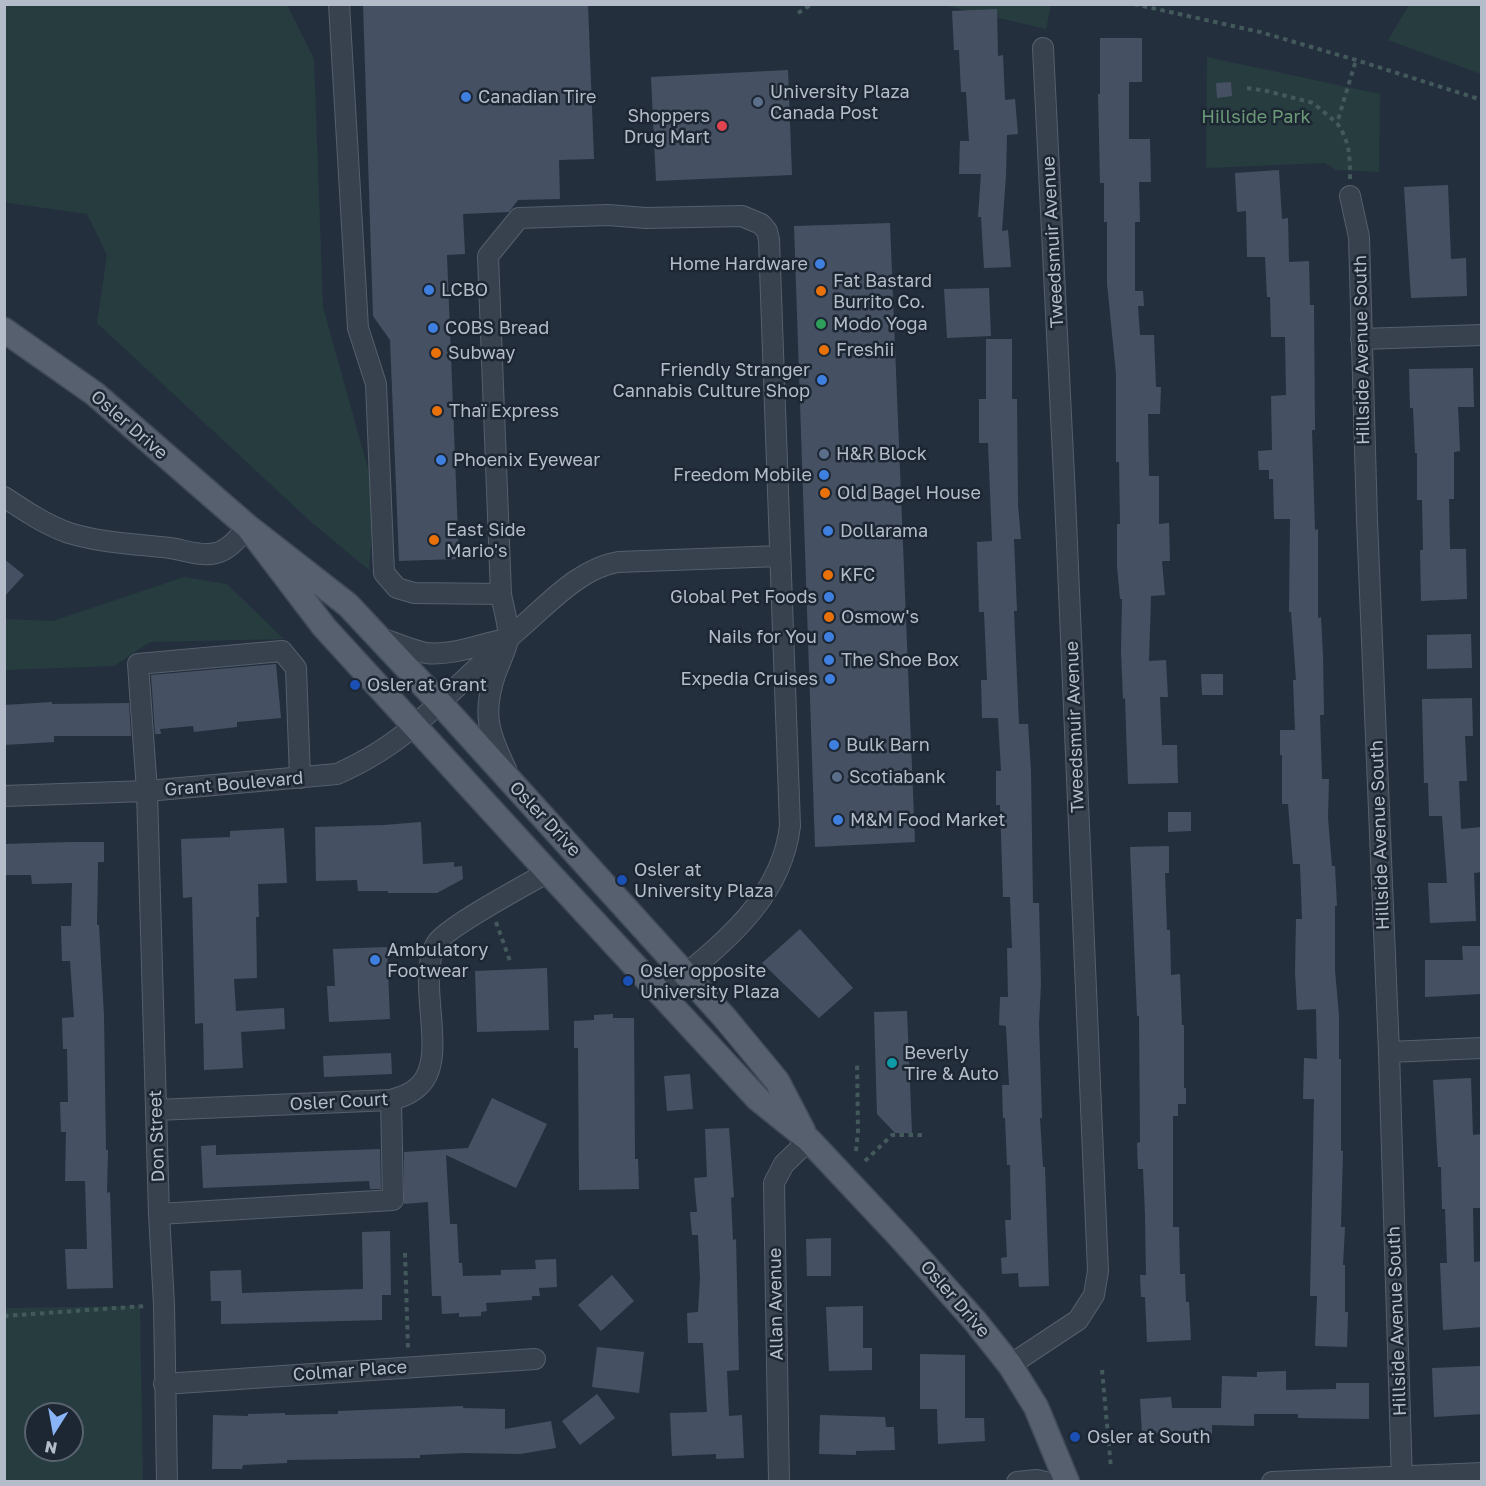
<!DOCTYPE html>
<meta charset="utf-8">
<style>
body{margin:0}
#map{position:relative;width:1486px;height:1486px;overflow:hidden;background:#242f3e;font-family:"Golos Text",sans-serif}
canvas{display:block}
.frame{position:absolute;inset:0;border:6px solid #b4bcc9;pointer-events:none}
.north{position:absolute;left:24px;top:1402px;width:60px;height:60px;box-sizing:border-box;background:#1d2633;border:2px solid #59626f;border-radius:50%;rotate:191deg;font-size:16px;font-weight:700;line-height:24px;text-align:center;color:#b4bcc9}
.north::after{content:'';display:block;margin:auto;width:21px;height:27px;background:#8ab4f8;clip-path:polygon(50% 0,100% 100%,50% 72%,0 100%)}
</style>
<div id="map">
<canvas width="1486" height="1486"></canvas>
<div class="frame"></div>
<div class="north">N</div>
</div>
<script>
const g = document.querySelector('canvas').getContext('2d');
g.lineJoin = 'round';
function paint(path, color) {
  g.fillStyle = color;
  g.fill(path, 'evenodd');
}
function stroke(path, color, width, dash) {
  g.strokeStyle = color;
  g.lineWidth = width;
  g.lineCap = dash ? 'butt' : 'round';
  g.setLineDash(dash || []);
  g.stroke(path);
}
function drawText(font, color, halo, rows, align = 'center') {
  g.font = font + ' "Golos Text",sans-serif';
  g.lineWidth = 5;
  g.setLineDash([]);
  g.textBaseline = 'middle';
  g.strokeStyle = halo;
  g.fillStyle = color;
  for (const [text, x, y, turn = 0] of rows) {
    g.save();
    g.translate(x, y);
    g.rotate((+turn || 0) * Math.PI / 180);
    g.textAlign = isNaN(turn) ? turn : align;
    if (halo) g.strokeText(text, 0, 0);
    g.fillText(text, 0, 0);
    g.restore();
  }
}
paint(new Path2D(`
 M4,5h283l27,54 9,248 52,187 -6,76 -59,-49 -213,-198 10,-68 -20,-41 -78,-11 -4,-3z
 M943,5h108l-5,24z
 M1409,5h72v69l-93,-34z
 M1207,57l173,37 -1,78 -43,-2 -11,-7 -119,5z
 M184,577l43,7 57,55 -134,3 -36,24 -109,4v-51l48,2z
 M140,1306l3,175h-138v-173zM36,1414h36v36h-36z`), '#263c3f');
paint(new Path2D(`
 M363,4l225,1 6,154 -35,1 1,39 -42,1 -9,12 -46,2 2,40 -18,1 12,304 -60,2 -9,-221 -17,-24z
 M997,9l1,47 5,-1 2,45 10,-1 3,35 -11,1 -1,40 -4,56 6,-1 3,37 -27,1 -3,-51h-3l3,-43h-22l1,-33h9l-3,-49h-5l-2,-42h-5l-2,-39z
 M1100,38h42v44h-13v57h21l1,43h-12l1,40h-5v69h8l1,15h-6l2,29h14l2,52h5l-1,27h-12l1,62h10v48l10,-1 1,38h-8l3,34 -14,1 -2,65 17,-1 2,37h-8l2,48h15l1,38 -50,1 -3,-86 -2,1 -2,-48 1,-52h-2l-3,-33v-42h3l-1,-62h-3v-88l-9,-91v-61h-3v-39h-4l-2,-89h2z
 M788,70l4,105 -136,6 -5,-104z
 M1231,82l1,14 -15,2 -1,-15z
 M1279,170l3,49 6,-1 1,44 20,-1 1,44h4l1,125h-3l3,100 3,-1v89l3,-1 2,39 1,59h-4l2,64h7l-1,39 4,48h3l2,40h-2v64l4,45v44h2v92h2l-2,76h4l-2,38h2v47h3l-1,35 -32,-1 2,-50h-7l4,-197h-11l1,-41 13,1 -1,-50 -19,1 -2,-38 1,-53h6l-2,-55h-7l-5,-60h-6v-49h-2v-25h15l-2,-50h3l-5,-68h-2l1,-93h-16l-1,-40h-4v-9h-10l-1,-19 14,-1 -1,-54 15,-1 -1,-58h-14l-1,-40h-3l-2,-40h-18l-1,-46 -9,1 -2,-39z
 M1448,185l3,74 15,-1 1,38 -56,2 -7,-111z
 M890,223l25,619 -100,5 -21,-621z
 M989,288l2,48 -44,2 -3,-49z
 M986,339h26v60h5l1,106 3,34h-7l3,72h-3l5,113h9l3,47 2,132h6l2,81 -2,40 3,94h-2l3,49h2l4,119 -30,1 -1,-14 -16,1 -1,-16 6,-1 -2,-37h6l-1,-55h-3l-2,-47h-2l-1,-33h7l-3,-59 -7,-1 1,-28h8l-1,-49h5l-2,-51h-7l-3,-92h-4v-34h5l-3,-53h-16l-1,-38h6l-3,-68h-5l-2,-70 15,-1 -4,-98h-9v-44h7z
 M1473,368l1,39h-16l2,44 -6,1v47h-5l1,50h16l1,50 -46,2 -1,-51h3l-1,-50h-5v-47h-2l-2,-45h-3l-1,-39z
 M4,559l20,16 -20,22z
 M1471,634l1,34 -45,1v-34z
 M276,664l5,54 -44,4v5l-43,5 -1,-6 -33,3 1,5h-6l-4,-59z
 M1201,674h22v21h-21z
 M1472,698l1,38h-8l2,45h-8l2,48 21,-2v45l-8,1 2,48 -46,2 -2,-40h19l-5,-67h-13l-1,-33h-4l-2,-84z
 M52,702v2l77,-1 2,33h-77v6l-50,3v-40z
 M1168,812h23v19l-23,1z
 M421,822l2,42 31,-2v5l8,-1 1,13 -26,14h-49v-2h-30l-1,-11 -41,1 -1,-54 69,-2z
 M284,828l3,55 -29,1 1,33h-3l1,61 -23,1 2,32 48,-3 1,21 -44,3 2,36 -39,2 -1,-47 -8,1 -3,-127 -9,1 -2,-59 49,-2v-6z
 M71,842h33v20h-6l-1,63h2l5,91 2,134h2l-1,43 3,-1 3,96 -46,1 -2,-40h22l-2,-68h-20l1,-49h-5l-1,-30h8l-1,-53h-4l-1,-31 12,-1 -4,-56h-8l-1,-35h10l1,-43 -40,1 -1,-9h-27v-31z
 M1169,846v27h-4l2,57h3l1,45 9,-1 2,51h2v63h2v16h-8v12h-5v111h6l1,47h5l1,28h3l2,38 -44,2 -2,-45h-4l-1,-22h6l-1,-60 -2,-46h-5l-1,-26 3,-1 -1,-126h-2l-7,-169z
 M800,929l53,59 -34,30 -57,-55z
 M1462,946h20v48l-57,3v-37h38z
 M387,947l3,72 -61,3 -2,-36h8l-2,-37z
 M547,968l2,62 -72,2 -2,-61z
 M907,1011l5,122h-17l-18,-19 -3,-102z
 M613,1014v4h21l1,141h3l1,30 -60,1 -1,-142h-4v-27l20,-1v-5z
 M391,1053l1,21 -68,3 -1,-21z
 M690,1074l3,35 -26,2 -3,-35z
 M1471,1078l2,57 9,-1v74h-9l1,54 8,-1v66l-39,3 -3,-67h7l-2,-54h-3l-1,-42h-3l-5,-87z
 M492,1098l55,26 -31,64 -70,-33 4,69h7l2,39h3l1,13 38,-1v-5l35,-1 -1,-9 21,-1 1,28 -18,1 1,8h-8v4l-46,3 1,8 -6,1v4l-22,1v-4l-17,1 -1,-18h-9l-4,-94 -24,2v-52l64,-4z
 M729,1128l5,69 -3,1 2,42 3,-1 3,131 -12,1 2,45 13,-1 2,43 -28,1v-5l-44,2 -2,-43 37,-1 -4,-69h-15l-1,-30 11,-1 2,-33 -2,-44h-6l-2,-23h7l-3,-34 13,-1 -2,-48z
 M216,1145v10l164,-6 1,40h-11l-1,-8 -166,7 -2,-42z
 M390,1231l1,64h-9v25l-161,4v-23h-10l-1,-30 31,-1 1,23 121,-4 -1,-57z
 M831,1238v38h-24l-1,-37z
 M612,1275l22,26 -33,30 -23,-26z
 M863,1306v42h9v22l-43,1 -3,-64z
 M597,1347l47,5 -5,41 -47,-6z
 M920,1354l45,1v63h19l1,23 -47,3 -1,-35h-17z
 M1482,1366v48l-48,3 -2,-49z
 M1286,1371v19l50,-1v-6h33v36l-71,-1v-4h-44v12l-42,-1v9h-29v-3l-41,3 -2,-35 31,-2 1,11h49l1,-32 35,1v-5z
 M597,1394l18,24 -35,27 -18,-24z
 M463,1406v2l42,1v20l46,-8 5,27 -36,6 -55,-1 -45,2v3l-133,2v3l-44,2 -1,4h-30l1,-54 35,1v-2l37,-1v2l53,-1v-3z
 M820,1415l65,2 1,10h8l1,23 -39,1v4l-37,-1z`), '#455162');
const minor = new Path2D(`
 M339,4l19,324 18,56 8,189 13,15 17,5 87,1
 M1350,196l9,41 8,283 22,532 13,430
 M1361,339l121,-4
 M4,497c21,14 42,28 65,36 33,10 67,11 101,15 14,2 31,9 46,5 13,-3 23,-16 32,-26
 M381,638c14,5 30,12 45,15 26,3 55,-9 80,-14
 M506,769c-17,-35 -24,-55 -11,-94 4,-11 10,-23 13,-35 2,-13 -5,-33 -7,-46l-13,-338 31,-38 89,-3 38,3 96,-2 19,8 6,7 2,9 21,586c-9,77 -74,122 -129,169
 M4,796l143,-5 190,-17c29,-13 54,-28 78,-49 38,-33 74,-70 112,-103 26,-23 55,-54 91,-60l162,-6
 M1389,1052l93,-4
 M156,1110l235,-10c10,-3 20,-6 28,-14 31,-29 -4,-103 17,-142 10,-17 90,-59 112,-72
 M159,1214l234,-14 -2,-100
 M1010,1365l68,-45 16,-25 4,-24 -33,-774 -22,-449
 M164,1384l371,-25
 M167,1482l-3,-177 -5,-91 -12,-423 -9,-127 144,-13 14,17 4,110
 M779,1482l-5,-299 10,-19 25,-24
 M1017,1482l20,-2 8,2
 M1272,1482l210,-9`);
const major = new Path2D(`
 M4,330l91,64 153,133 100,78 91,97 286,316 52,63 26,50
 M248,527l76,100 224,245 210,227 51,41 92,98 74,83 35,44 26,42 31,75`);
stroke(minor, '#565f6c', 22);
stroke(major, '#414a57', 27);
stroke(new Path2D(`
 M1134,4l126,28 96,28 126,40
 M798,13l14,-9
 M1247,88l20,3 46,12 24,20
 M1350,179c0,-23 0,-37 -13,-56l19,-63
 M496,922l15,42
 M856,1151l2,-20 -1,-70
 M865,1161l27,-26h32
 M405,1253l3,95
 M4,1316l141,-10
 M1102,1370l9,98`), '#44595c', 4, [4.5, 4.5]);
stroke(minor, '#38414e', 20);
stroke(major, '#56606e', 24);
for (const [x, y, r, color] of [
 [466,97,6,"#3f7fe0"],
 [758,102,6,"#5c6f8a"],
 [722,126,6,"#e0444e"],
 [820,264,6,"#3f7fe0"],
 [429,290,6,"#3f7fe0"],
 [821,291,6,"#e8710a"],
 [821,324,6,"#2e9e5b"],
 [433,328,6,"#3f7fe0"],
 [824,350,6,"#e8710a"],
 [436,353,6,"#e8710a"],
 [822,380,6,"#3f7fe0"],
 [437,411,6,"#e8710a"],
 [824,454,6,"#5c6f8a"],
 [441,460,6,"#3f7fe0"],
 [824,475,6,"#3f7fe0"],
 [825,493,6,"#e8710a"],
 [828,531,6,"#3f7fe0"],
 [434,540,6,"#e8710a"],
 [828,575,6,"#e8710a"],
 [829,597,6,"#3f7fe0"],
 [829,617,6,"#e8710a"],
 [829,637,6,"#3f7fe0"],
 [829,660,6,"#3f7fe0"],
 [830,679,6,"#3f7fe0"],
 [355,685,6,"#1a4fb4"],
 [834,745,6,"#3f7fe0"],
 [837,777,6,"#5c6f8a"],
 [838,820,6,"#3f7fe0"],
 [622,880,6,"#1a4fb4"],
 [375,960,6,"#3f7fe0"],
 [628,981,6,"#1a4fb4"],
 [892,1063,6,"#0f9aa8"],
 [1075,1437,6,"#1a4fb4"]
]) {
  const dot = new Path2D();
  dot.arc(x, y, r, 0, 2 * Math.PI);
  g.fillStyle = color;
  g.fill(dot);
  stroke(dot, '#1d2633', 2);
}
drawText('18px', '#b4bcc9', '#1d2633', [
 ["University Plaza",770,92],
 ["Canada Post",770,113],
 ["Canadian Tire",478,97],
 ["Shoppers",710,116,"right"],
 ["Drug Mart",710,137,"right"],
 ["Home Hardware",808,264,"right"],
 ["Fat Bastard",833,281],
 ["Burrito Co.",833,302],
 ["LCBO",441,290],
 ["Modo Yoga",833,324],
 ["COBS Bread",445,328],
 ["Freshii",836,350],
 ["Subway",448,353],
 ["Friendly Stranger",810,370,"right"],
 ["Cannabis Culture Shop",810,391,"right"],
 ["Thaï Express",449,411],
 ["H&R Block",836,454],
 ["Phoenix Eyewear",453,460],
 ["Freedom Mobile",812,475,"right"],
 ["Old Bagel House",837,493],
 ["East Side",446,530],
 ["Mario's",446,551],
 ["Dollarama",840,531],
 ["KFC",840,575],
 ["Global Pet Foods",817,597,"right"],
 ["Osmow's",841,617],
 ["Nails for You",817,637,"right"],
 ["The Shoe Box",841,660],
 ["Expedia Cruises",818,679,"right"],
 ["Osler at Grant",367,685],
 ["Bulk Barn",846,745],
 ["Scotiabank",849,777],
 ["M&M Food Market",850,820],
 ["Osler at",634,870],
 ["University Plaza",634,891],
 ["Ambulatory",387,950],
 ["Footwear",387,971],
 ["Osler opposite",640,971],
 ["University Plaza",640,992],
 ["Beverly",904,1053],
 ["Tire & Auto",904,1074],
 ["Osler at South",1087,1437]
], 'left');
drawText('18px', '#6b9a76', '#1d2633', [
 ["Hillside Park",1256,117]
]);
drawText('18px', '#b4bcc9', '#1d2633', [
 ["Tweedsmuir Avenue",1053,242,-93],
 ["Hillside Avenue South",1362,350,-91],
 ["Osler Drive",129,425,41],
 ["Tweedsmuir Avenue",1075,727,-92],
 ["Grant Boulevard",234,784,-5],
 ["Osler Drive",545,819,47],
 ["Hillside Avenue South",1380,835,-92],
 ["Osler Court",339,1102,-3],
 ["Don Street",157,1136,-92],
 ["Osler Drive",955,1299,49],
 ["Allan Avenue",776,1304,-91],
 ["Hillside Avenue South",1397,1321,-92],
 ["Colmar Place",350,1371,-4]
]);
</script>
